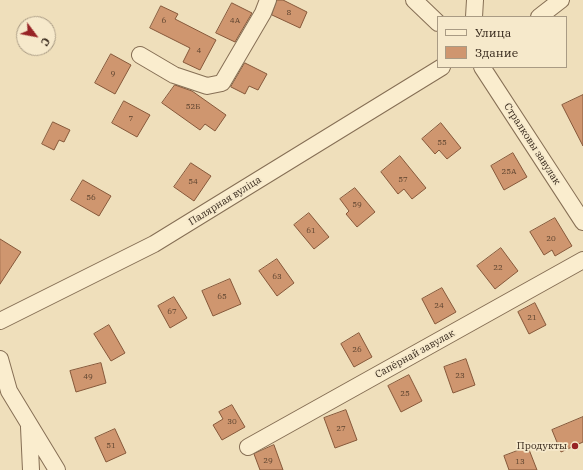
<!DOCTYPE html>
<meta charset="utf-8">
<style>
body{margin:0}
#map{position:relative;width:583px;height:470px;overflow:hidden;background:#efdfbb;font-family:"IBM Plex Serif",serif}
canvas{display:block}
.legend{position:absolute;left:437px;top:16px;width:130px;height:52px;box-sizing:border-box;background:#f6e9cb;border:1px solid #a99b84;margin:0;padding:5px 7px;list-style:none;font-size:12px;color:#35271a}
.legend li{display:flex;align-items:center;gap:8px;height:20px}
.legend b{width:20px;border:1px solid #a99b84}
.north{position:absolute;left:16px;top:16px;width:40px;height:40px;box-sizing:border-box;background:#f6e9cb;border:1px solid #a99b84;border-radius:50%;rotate:122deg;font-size:11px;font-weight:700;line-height:16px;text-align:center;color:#35271a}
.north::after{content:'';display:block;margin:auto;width:14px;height:18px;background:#972325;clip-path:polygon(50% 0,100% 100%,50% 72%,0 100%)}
</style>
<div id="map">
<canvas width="583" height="470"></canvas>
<ul class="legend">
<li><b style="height:5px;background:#faedce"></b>Улица</li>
<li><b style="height:11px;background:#cf966f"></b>Здание</li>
</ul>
<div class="north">С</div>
</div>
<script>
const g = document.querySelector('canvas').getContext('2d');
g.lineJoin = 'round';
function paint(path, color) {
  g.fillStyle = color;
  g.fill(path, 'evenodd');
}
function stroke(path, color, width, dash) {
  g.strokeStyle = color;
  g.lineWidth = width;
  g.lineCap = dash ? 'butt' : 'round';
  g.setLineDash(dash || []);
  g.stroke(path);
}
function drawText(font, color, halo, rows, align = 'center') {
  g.font = font + ' "IBM Plex Serif",serif';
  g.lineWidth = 3.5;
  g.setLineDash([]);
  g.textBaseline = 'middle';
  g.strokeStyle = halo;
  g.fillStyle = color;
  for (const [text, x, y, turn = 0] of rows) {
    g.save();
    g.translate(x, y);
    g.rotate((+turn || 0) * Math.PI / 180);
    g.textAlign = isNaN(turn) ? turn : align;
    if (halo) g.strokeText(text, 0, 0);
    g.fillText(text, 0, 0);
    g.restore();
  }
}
const building = new Path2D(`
 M277,0h6l24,12 -7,16 -28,-13z
 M232,3l20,10 -17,29 -19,-9z
 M161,6l17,8 -3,5 41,21 -16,30 -17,-8 7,-14 -40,-20z
 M111,54l20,11 -16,29 -20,-11z
 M245,63l22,11 -9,16 -9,-4 -4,8 -14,-7z
 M175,85l17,6 34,24 -11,16 -10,-7 -5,6 -38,-27z
 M583,95v51l-21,-41z
 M124,101l26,14 -13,22 -25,-14z
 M53,122l17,8 -6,12 -5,-2 -5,10 -12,-6z
 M441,123l20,25 -14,11 -8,-9 -4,4 -13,-15z
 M513,153l14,24 -23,13 -13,-24z
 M400,156l26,32 -14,11 -8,-10 -6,5 -17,-22z
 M191,163l20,13 -17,25 -20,-14z
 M83,180l28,16 -12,20 -28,-16z
 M355,188l20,24 -18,15 -11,-13 3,-3 -9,-12z
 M309,213l20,24 -15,12 -20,-24z
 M555,218l17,28 -17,10 -3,-6 -8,5 -14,-23z
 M0,239l21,13 -21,32z
 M501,248l17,23 -23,18 -18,-23z
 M277,259l17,24 -17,13 -18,-25z
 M230,279l11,25 -28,12 -11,-25z
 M442,288l14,24 -21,12 -13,-25z
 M174,297l13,21 -17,10 -12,-22z
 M535,303l11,22 -17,9 -11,-22z
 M109,325l16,28 -14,8 -17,-27z
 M359,333l13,24 -18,10 -13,-23z
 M466,359l9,26 -22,8 -9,-26z
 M101,363l5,20 -30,9 -6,-21z
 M409,375l13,26 -21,11 -13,-26z
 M232,405l13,22 -23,13 -9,-15 10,-6 -4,-7z
 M346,410l11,30 -22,8 -11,-30z
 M583,417v25l-22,10 -9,-22z
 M115,429l11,24 -20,9 -11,-24z
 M274,445l9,25h-23l-6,-16z
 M528,447l9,23h-28l-5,-14z`);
paint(building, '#cf966f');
stroke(building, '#86583a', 1);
const street = new Path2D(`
 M414,0l24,23
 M474,17l1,-17
 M539,17l22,-17
 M140,55l34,20 33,11 15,-3 41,-70 5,-13
 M482,67l101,155
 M0,321l154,-77 288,-177
 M0,359l9,32 48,79
 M29,427l2,43
 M248,447l335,-187`);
stroke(street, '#866f55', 18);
stroke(street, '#faedce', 16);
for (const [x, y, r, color] of [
 [575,446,4,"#972325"]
]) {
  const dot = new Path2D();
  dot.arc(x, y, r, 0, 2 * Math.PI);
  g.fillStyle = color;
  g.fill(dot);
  stroke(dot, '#f6e9cb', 1.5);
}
drawText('8px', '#5c432f', null, [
 ["8",289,13],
 ["6",164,21],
 ["4А",235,21],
 ["4",199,51],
 ["9",113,74],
 ["52Б",193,107],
 ["7",131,119],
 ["55",442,143],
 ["25А",509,172],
 ["57",403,180],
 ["54",193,182],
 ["56",91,198],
 ["59",357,205],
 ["61",311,231],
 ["20",551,239],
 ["22",498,268],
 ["63",277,277],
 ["65",222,297],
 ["24",439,306],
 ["67",172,312],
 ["21",532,318],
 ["26",357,350],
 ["23",460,376],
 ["49",88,377],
 ["25",405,394],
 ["30",232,422],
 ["27",341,429],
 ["51",111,446],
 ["29",268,461],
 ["13",520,462]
]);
drawText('10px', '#35271a', '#f6e9cb', [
 ["Стралковы завулак",532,144,57],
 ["Палярная вуліца",225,201,-32],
 ["Сапёрнай завулак",415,354,-29]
]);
drawText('10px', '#35271a', '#f6e9cb', [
 ["Продукты",567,446]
], 'right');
</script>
